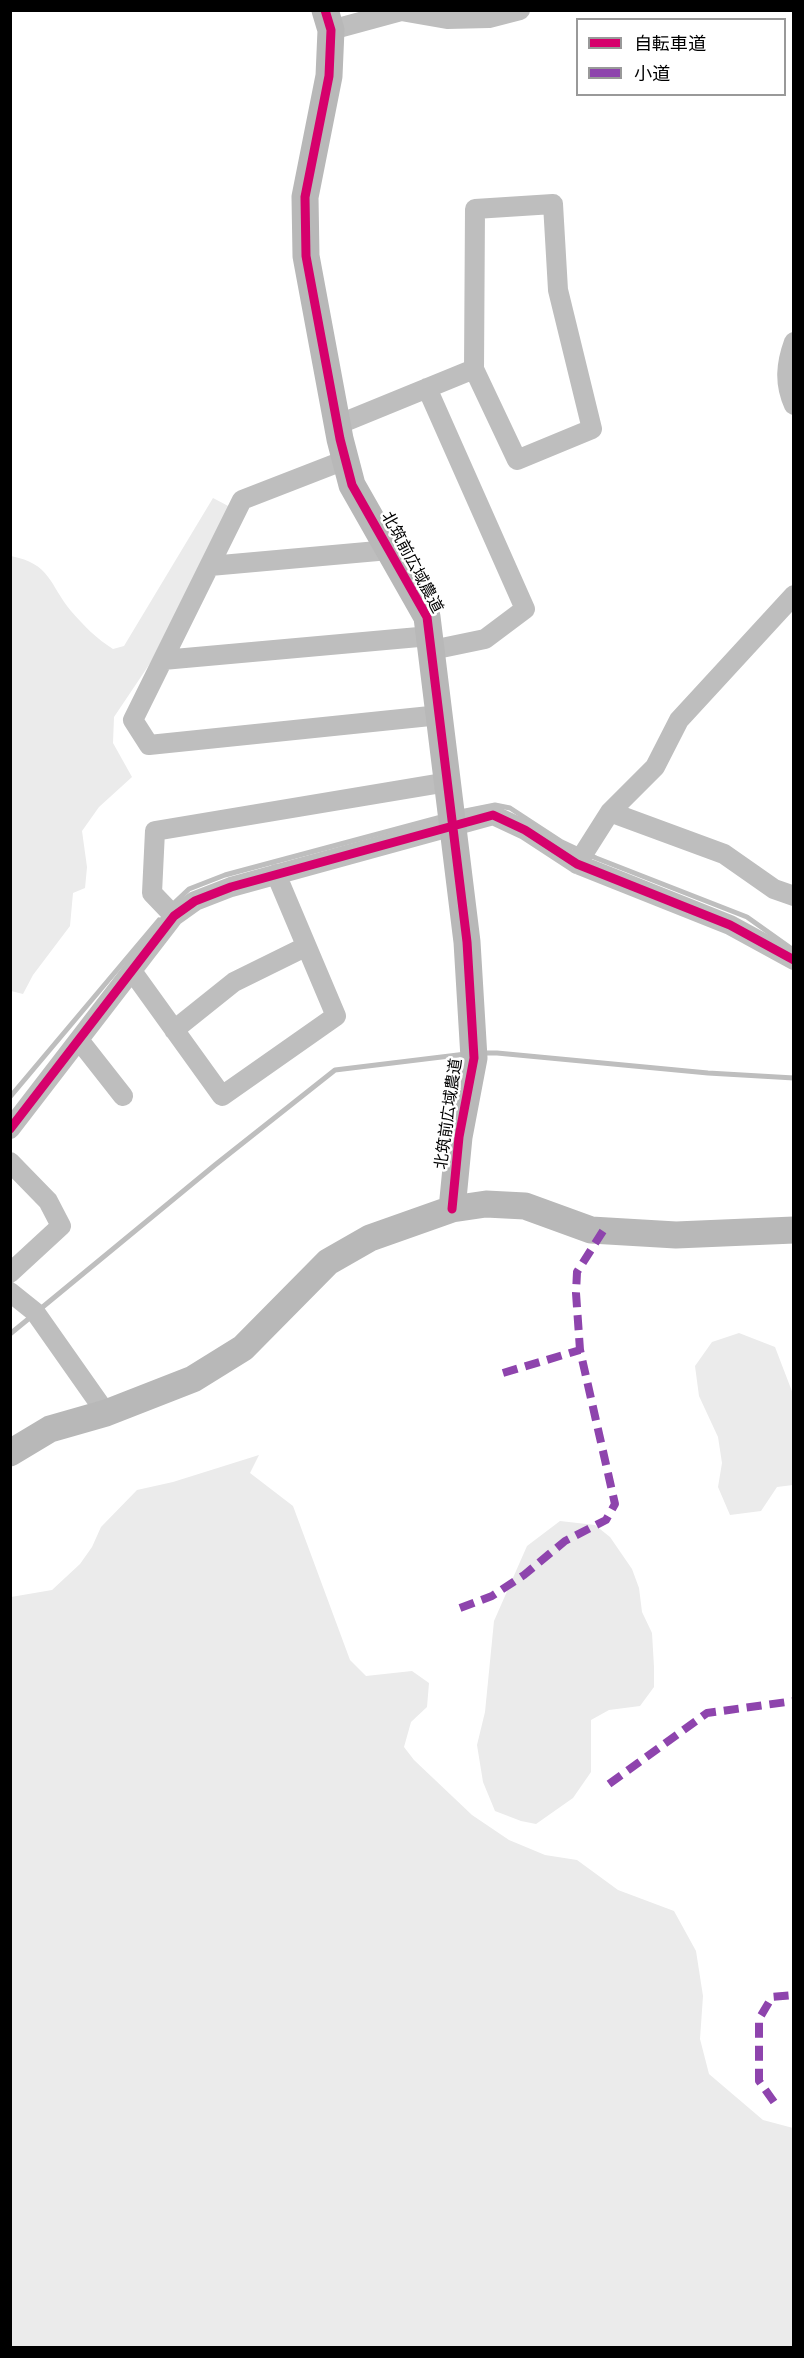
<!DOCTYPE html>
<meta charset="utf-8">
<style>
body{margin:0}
#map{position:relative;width:804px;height:2358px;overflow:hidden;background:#fff;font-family:"Source Sans 3","Noto Sans JP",sans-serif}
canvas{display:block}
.frame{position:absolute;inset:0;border:12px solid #000;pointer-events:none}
.legend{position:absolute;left:576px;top:18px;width:210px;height:78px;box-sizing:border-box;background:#fff;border:2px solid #999;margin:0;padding:8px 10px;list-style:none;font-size:18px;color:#000}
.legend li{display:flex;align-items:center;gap:12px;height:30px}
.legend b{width:30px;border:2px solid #999}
</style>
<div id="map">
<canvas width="804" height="2358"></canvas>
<div class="frame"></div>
<ul class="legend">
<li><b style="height:8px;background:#d6006c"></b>自転車道</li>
<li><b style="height:8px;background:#8e44ad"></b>小道</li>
</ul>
</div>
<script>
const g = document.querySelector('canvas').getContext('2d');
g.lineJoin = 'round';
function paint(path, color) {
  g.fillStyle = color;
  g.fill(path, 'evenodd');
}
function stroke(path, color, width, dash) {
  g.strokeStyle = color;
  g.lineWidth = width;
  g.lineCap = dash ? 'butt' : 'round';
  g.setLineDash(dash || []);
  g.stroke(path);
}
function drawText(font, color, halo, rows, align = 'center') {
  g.font = font + ' "Source Sans 3","Noto Sans JP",sans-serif';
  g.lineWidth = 5;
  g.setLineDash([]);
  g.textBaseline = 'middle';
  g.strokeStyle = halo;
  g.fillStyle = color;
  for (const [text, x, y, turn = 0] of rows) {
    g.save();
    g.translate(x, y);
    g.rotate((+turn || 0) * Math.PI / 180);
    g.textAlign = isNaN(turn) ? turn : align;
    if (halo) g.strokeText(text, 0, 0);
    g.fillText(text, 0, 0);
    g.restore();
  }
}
paint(new Path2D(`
 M213,498l19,10 -69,136 -49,73 -1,26 19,34 -33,30 -17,24 5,36 -2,21 -12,5 -3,33 -37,49 -10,19 -12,-3v-435c40,8 38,28 60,55 13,15 26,28 42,38l11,-3z
 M739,1333l36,14 18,47v91l-16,2 -16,24 -31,4 -12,-28 4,-24 -4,-26 -19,-41 -4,-30 17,-24z
 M259,1455l-9,18 43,33 57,154 16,16 46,-5 17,12 -2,24 -16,15 -7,25 10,13 58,55 37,25 36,15 32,5 41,30 56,21 22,40 7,45 -3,43 9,35 54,46 30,8v219h-782v-750l41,-7 28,-26 12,-17 9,-20 36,-37 36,-8z
 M560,1521l35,4 15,12 22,32 7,19 3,24 10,21 2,34v20l-14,19 -31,4 -18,10v52l-18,26 -37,26 -15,-3 -26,-10 -12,-29 -6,-37 8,-33 9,-91 33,-75z`), '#ebebeb');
stroke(new Path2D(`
 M460,812l35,-7 15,3 52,34 34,16 151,59 45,32
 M171,906l18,-17 36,-14 220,-59
 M481,1053h16l211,20 86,5
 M10,1097l149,-177
 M39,1310l176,-145 120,-95 131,-16
 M10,1334l22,-18`), '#bebebe', 5);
stroke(new Path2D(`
 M331,30l70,-19 46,8 42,-1 31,-8
 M553,204l5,86 34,139 -75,31 -43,-91 1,-160z
 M794,342c-8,22 -10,41 0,63
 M427,388l98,221 -40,30 -53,11
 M337,425l137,-56
 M345,460l-103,40 -109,220 16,25 291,-30
 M210,566l179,-16
 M163,660l267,-24
 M610,812l114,42 50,35 20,7
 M577,864l33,-52 45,-45 24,-47 115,-125
 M174,916l-22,-23 3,-62 293,-49
 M132,971l90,125 114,-80 -60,-142
 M174,1030l60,-48 71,-35
 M79,1040l44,56
 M10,1129l164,-213 21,-15 36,-14 262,-72 32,15 52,34 153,61 64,35
 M10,1162l38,39 13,25 -51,47
 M10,1292l25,20 71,101`), '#bebebe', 20);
stroke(new Path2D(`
 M325,10l6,20 -2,46 -24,121 1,59 34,183 12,46 75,132 40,325 7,116 -15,79 -7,72
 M10,1453l40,-24 56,-16 87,-34 50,-31 85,-86 42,-24 82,-29 34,-5 39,2 66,24 85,5 118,-5`), '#b8b8b8', 27);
stroke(new Path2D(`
 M503,1373l77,-23
 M460,1608l32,-12 32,-21 41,-34 41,-21 9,-16 -35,-154 -4,-57 1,-21 26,-41
 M609,1784l98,-71 87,-12
 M774,2102l-15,-21v-62l13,-22 22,-2`), '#8e44ad', 8, [15, 8]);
stroke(new Path2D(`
 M325,10l6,20 -2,46 -24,121 1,59 34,183 12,46 75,132 40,325 7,116 -15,79 -7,72
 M10,1129l164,-213 21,-15 36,-14 262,-72 32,15 52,34 153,61 64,35`), '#d6006c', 9);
drawText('16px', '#000', '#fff', [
 ["北筑前広域農道",411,563,62],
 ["北筑前広域農道",450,1114,-82]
]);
</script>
